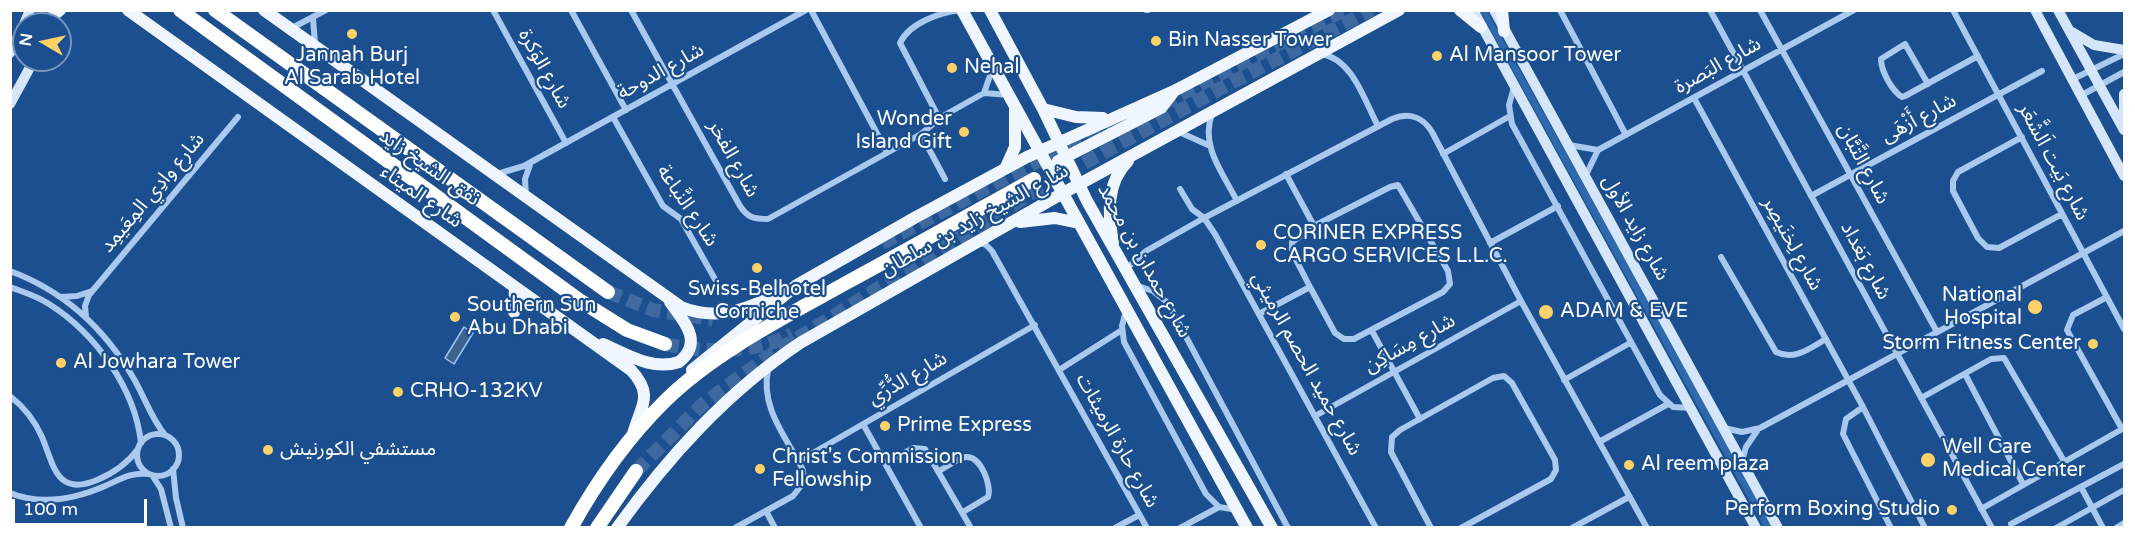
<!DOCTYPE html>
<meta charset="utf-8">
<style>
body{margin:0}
#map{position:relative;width:2135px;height:538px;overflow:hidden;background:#1b4f8f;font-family:"Varela Round",sans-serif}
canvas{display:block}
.frame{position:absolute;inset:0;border:12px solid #fff;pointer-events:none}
.north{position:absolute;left:12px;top:12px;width:60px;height:60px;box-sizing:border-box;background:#1b4f8f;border:2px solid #7695bc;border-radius:50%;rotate:279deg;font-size:16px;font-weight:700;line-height:24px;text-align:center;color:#fff}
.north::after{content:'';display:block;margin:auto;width:21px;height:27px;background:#ffd166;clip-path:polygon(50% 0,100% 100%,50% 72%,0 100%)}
.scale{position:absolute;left:12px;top:499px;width:135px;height:27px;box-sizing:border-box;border:3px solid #fff;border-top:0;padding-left:8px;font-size:18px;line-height:21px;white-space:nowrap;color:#fff;-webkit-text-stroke:4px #1b4f8f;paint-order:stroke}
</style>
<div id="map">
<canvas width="2135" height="538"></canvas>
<div class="frame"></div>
<div class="north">N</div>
<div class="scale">100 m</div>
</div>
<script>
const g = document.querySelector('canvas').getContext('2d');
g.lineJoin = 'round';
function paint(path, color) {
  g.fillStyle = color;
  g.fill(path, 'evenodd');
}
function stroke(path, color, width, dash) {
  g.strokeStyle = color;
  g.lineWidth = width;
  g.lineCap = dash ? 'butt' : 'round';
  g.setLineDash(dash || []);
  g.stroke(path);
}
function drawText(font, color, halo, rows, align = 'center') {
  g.font = font + ' "Varela Round","Noto Sans Arabic",sans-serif';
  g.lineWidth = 4.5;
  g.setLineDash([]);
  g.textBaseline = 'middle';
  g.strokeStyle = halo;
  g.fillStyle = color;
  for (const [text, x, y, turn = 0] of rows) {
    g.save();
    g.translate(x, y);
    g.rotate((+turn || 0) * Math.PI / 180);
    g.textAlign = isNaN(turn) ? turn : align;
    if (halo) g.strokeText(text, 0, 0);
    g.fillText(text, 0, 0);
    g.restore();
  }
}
paint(new Path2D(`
 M1480,11h7l287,516h-10z`), '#2e69ad');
const water = new Path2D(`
 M464,327l9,6 -19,31 -9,-6z`);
paint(water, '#3c6290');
stroke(water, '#9cc4f0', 1.5);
stroke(new Path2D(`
 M1162,104l182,-94
 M882,243l152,-80 88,-41
 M608,292l45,18 60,9
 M665,344c41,9 89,10 127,-10
 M636,471l68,-68 62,-45 282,-175 179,-98 144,-75`), '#3d69a0', 14, [14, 7]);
stroke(new Path2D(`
 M493,10l73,133
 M571,10l55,100
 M631,10l109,196c8,12 14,13 28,13l153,-85 22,-18 41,-23 25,2
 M811,10l76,142
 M1146,10h2
 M1560,10l66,125
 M1710,10l282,518
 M1760,10l177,322
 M1953,10l171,319
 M313,18l2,26
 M290,29l36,-19
 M1321,54c32,5 43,46 57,72
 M2071,80l53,-26
 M1928,84l-23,-40 -24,15c0,12 11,32 21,38l3,-1 73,-40
 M1514,87l-5,18 3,19 148,271 13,12 18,1
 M984,93l9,-26
 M2080,96l44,-24
 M1694,98l169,309 62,121
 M1212,114c-12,32 11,59 25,87
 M613,117l50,89 18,13 35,62
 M939,118l-39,-75c9,-20 41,-31 61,-33
 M1179,132l29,13
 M921,134l24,45
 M2022,137l-64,35 -5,9v10l25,47 9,9 12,1 63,-34
 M1569,145l29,5
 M1443,154l67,-38
 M497,174l27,-8 282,-156
 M1286,174l28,52
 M1586,175l12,-25 256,-140
 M1398,185l50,86 2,13 -7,8 -89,47h-10l-9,-6 -25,-46 -18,-35v-10l22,-16 76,-39z
 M1180,189l12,20 12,9 11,16 161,294
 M526,196l-1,-17 6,-17
 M1811,196l231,-125
 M978,242l8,3 6,6 155,277
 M1490,243l68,-37
 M1721,257l55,95c19,9 34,-4 50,-13
 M1126,269l20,-18 58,-33 188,-99c17,-7 31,-2 40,13l89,169 126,227
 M10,271c54,20 95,58 124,108 11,19 17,39 31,56
 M1135,285l18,6 15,12 120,225
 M10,287c13,5 27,9 39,17 46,29 86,84 92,139
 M61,297l16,-1 15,-5
 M2107,297l-34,18 -6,15 55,99
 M1126,310l-4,16 2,16 82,152 13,13 19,3
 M1259,314l51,-27
 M86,317l-1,-11 4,-11 149,-178
 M1372,331l48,88
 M1059,370l63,-40
 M1965,374l58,110
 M1564,380l66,-37
 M10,396c14,11 25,25 32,41 12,28 14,60 55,43 17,-7 30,-16 41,-31
 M1921,398l70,-39 13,-1 60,103
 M1863,407l-17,12 -3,15 48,94
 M1315,416l206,-115
 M863,424l58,104
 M1724,428l18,4 18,-4 364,-197
 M137 455a21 21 0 1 1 42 0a21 21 0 1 1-42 0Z
 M1599,442l69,-38
 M799,461l236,-136
 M1742,461l4,-14 11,-16
 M886,463l27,-15 12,1 46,79
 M173,469l3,29 7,30
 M939,471c8,-4 18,-13 27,-14 15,-1 26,29 22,40l-25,15
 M152,475l9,14 10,39
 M2081,487l22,41
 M10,493c32,13 65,6 95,-7 16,-7 26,-14 43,-12
 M1981,509l143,-81
 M766,511l9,17
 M2011,524l113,-60
 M735,528l58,-32 11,-14 -1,-12c-16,-32 -43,-62 -35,-100
 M1115,528l24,-13
 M1180,528l39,-21
 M1431,528l-40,-76 1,-15 8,-7 93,-52 11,-2 8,7 43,77 1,10 -5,9 -90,49
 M1572,528l57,-31
 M2056,528l68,-38
 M2116,528l8,-5`), '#a9c9ee', 6);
stroke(new Path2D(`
 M1473,10l283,518
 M1494,10l284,518
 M2035,10l89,166
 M2058,10l66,120
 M24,24l6,-14
 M2072,32l22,13 30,5
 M10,53l14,-28
 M10,104l24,-44
 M2124,124v-30`), '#d6e6fa', 10);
stroke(new Path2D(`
 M128,10l503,360c24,26 9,37 2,64
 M264,10l417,297c37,15 66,2 100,-14
 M962,10l285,518
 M990,10l53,99 44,92 185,327
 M1460,10l21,17
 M1502,10l2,21
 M54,15l6,-5
 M1043,109l33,8 27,1
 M1006,167l9,-20v-38
 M1053,175l5,-14 103,-53 13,-17
 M1020,222l35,-4 24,5
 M1113,243c-5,-29 -7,-60 15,-82
 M514,312l1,-25
 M603,344c25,11 50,27 76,18 25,-20 5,-41 -9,-60
 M692,370l105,-85 119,-68 111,-60 147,-66 155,-81
 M617,528c52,-72 109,-135 183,-185l263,-150 336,-183`), '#f0f6ff', 12);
stroke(new Path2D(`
 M180,10l399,290 48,30 38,14
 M215,10l393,282
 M571,528c26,-47 57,-91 95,-128 49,-48 121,-84 180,-117 63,-34 125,-69 188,-104
 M597,528l39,-57`), '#fff', 14);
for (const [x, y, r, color] of [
 [352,34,6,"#ffd166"],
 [1156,41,6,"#ffd166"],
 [1437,56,6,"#ffd166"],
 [952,68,6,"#ffd166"],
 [964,132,6,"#ffd166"],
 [1261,245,6,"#ffd166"],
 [757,268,6,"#ffd166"],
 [2035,307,8,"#ffd166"],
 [1546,312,8,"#ffd166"],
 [455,317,6,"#ffd166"],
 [2093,344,6,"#ffd166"],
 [61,363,6,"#ffd166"],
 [398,392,6,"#ffd166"],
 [885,426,6,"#ffd166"],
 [268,450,6,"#ffd166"],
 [1928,460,8,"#ffd166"],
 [1629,465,6,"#ffd166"],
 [760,469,6,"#ffd166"],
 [1952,510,6,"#ffd166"]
]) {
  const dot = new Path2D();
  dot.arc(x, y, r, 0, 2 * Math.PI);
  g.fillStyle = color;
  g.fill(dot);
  stroke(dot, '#1b4f8f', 2);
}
drawText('20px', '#fff', '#1b4f8f', [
 ["Bin Nasser Tower",1168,41],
 ["Jannah Burj",352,56,"center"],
 ["Al Sarab Hotel",352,79,"center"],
 ["Al Mansoor Tower",1449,56],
 ["Nehal",964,68],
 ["Wonder",952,120,"right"],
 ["Island Gift",952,143,"right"],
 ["CORINER EXPRESS",1273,234],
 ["CARGO SERVICES L.L.C.",1273,257],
 ["Swiss-Belhotel",757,290,"center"],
 ["Corniche",757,313,"center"],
 ["National",2022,296,"right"],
 ["Hospital",2022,319,"right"],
 ["Southern Sun",467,306],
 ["Abu Dhabi",467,329],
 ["ADAM & EVE",1560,312],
 ["Storm Fitness Center",2081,344,"right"],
 ["Al Jowhara Tower",73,363],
 ["CRHO-132KV",410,392],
 ["Prime Express",897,426],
 ["Well Care",1942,448],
 ["Medical Center",1942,471],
 ["مستشفي الكورنيش",280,450],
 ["Christ's Commission",772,458],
 ["Fellowship",772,481],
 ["Al reem plaza",1641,465],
 ["Perform Boxing Studio",1940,510,"right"]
], 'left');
drawText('20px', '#fff', '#1b4f8f', [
 ["شارع البَصرة",1718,66,-29],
 ["شارع الوَكرة",544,69,61],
 ["شارع الدوحة",661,72,-29],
 ["شارع أَزْهَى",1919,119,-28],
 ["شارع الفخر",733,159,61],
 ["شارع بَيت اَلشَّعَر",2053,162,62],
 ["شارع التَّبَّان",1863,164,62],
 ["نفق الشيخ زايد",429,168,35],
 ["شارع وادِي المِعَيمِد",153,193,-50],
 ["شارع الميناء",421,197,35],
 ["شارع النَّباعة",687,206,56],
 ["شارع الشيخ زايد بن سلطان",975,221,-29],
 ["شارع زايد الأول",1635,228,61],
 ["شارع لِخنَيصِر",1792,244,61],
 ["شارع حمدان بن محمد",1144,261,61],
 ["شارع بَغداد",1865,261,62],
 ["شارع مِسَاكِن",1410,344,-29],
 ["شارع حميد الحصم الرميثي",1306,364,61],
 ["شارع الدُّرِّي",908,379,-30],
 ["شارع حارة الرميثات",1117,441,61]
]);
</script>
